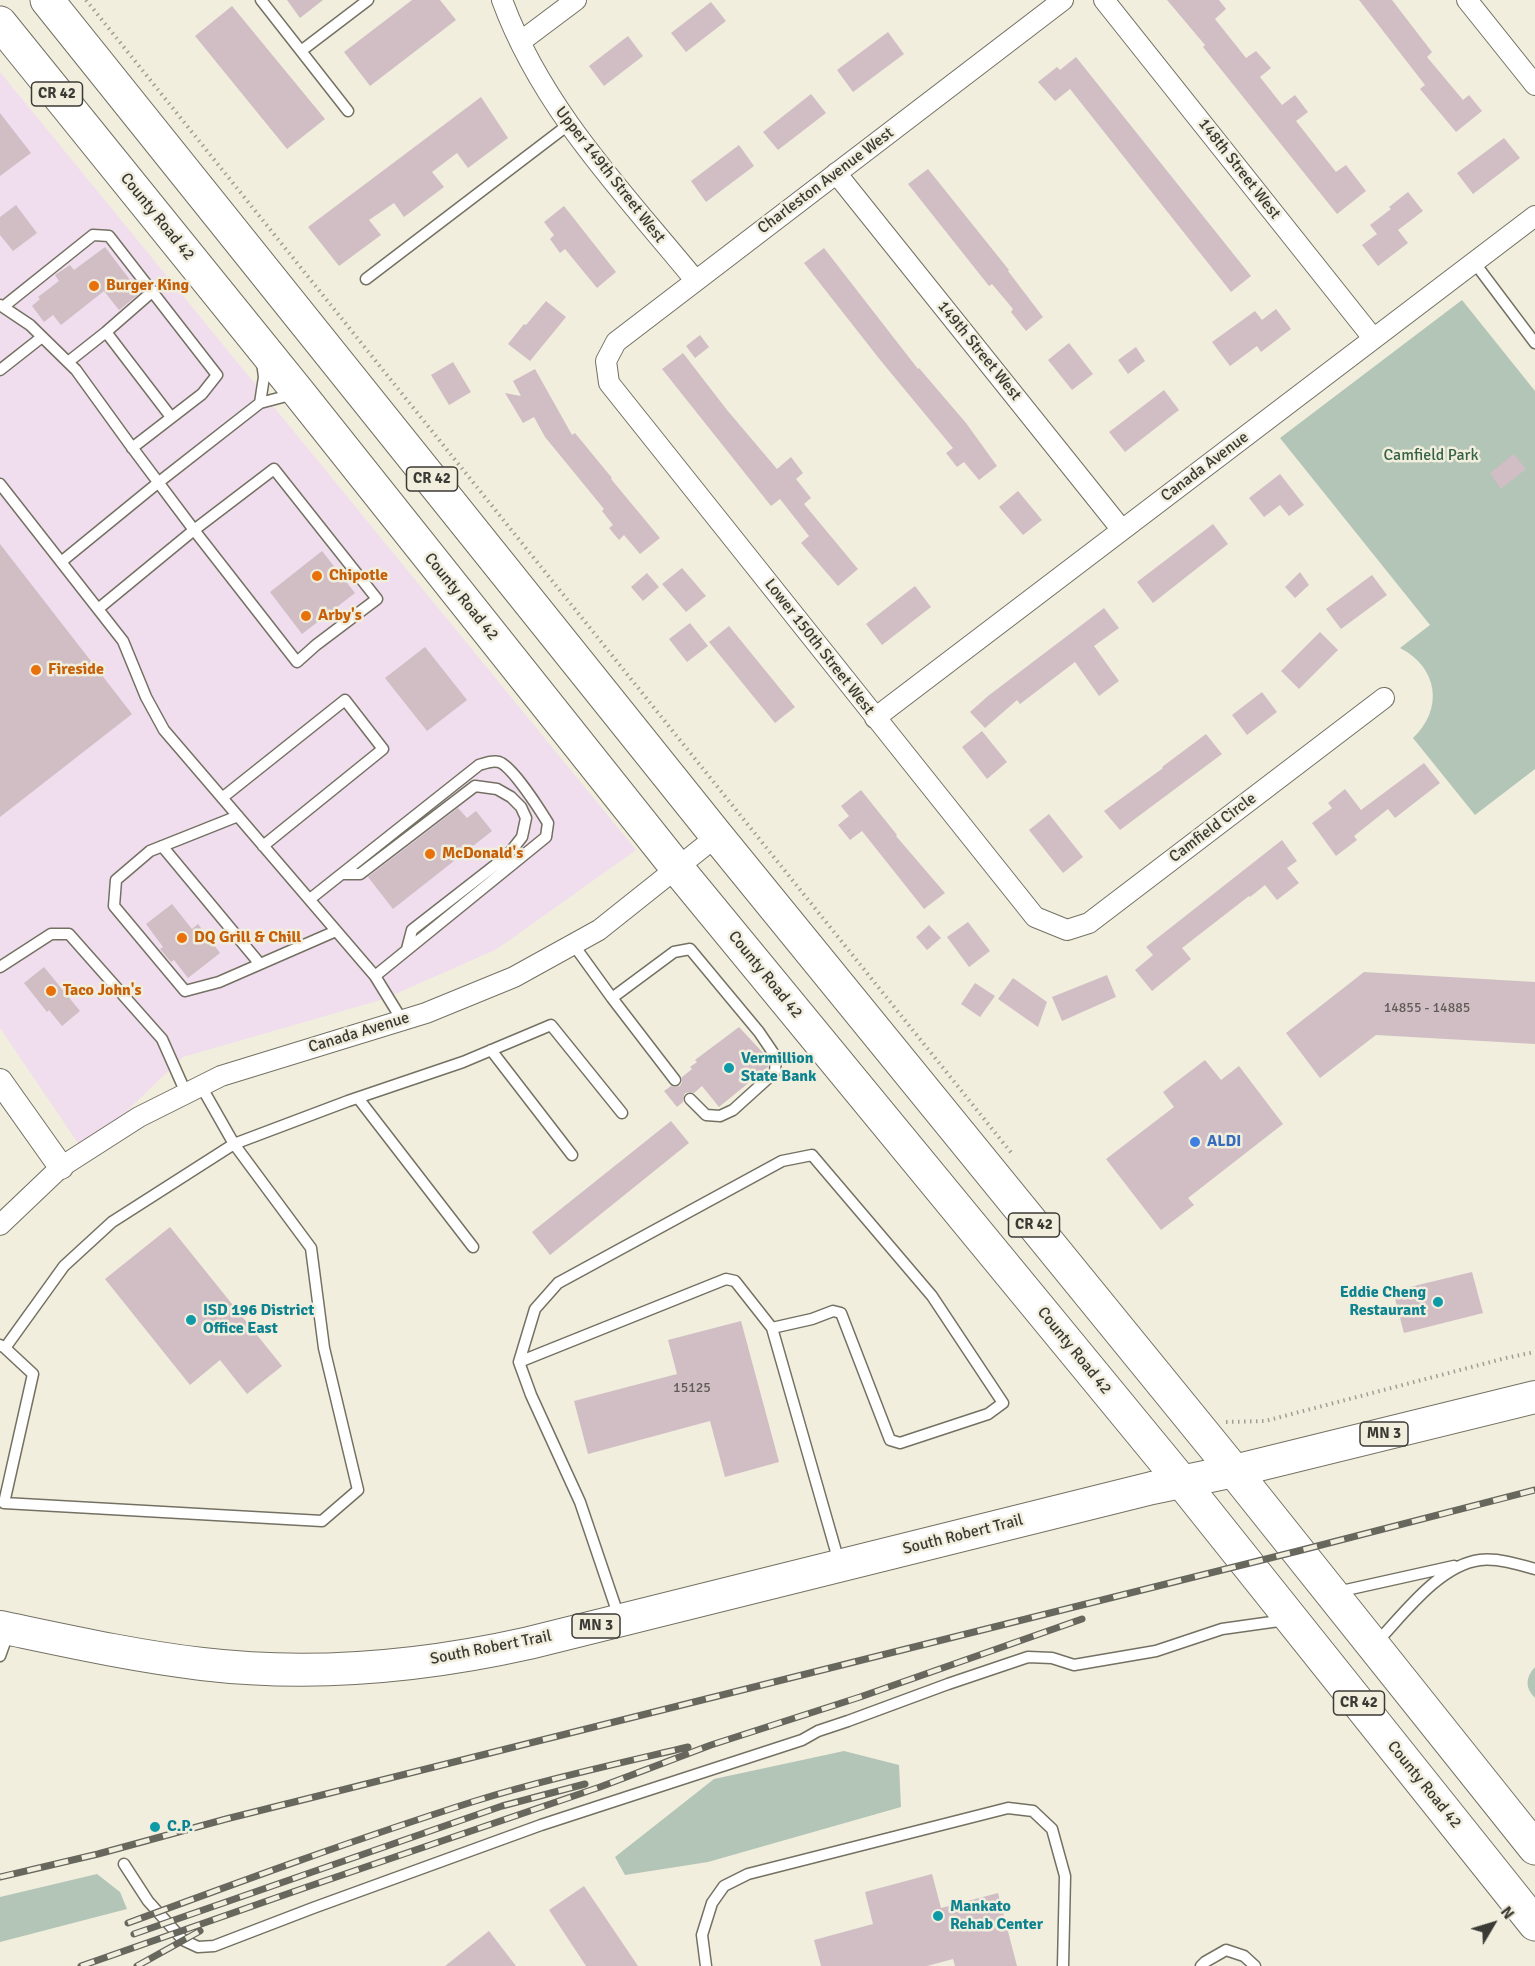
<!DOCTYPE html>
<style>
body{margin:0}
#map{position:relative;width:1535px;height:1966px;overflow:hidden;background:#f1eede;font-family:Signika,sans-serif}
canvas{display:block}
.north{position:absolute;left:1463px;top:1894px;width:60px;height:60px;-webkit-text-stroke:4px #f1eede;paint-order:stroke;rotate:52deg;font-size:16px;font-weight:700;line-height:24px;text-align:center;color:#3b3a34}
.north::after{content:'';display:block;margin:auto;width:21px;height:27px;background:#3b3a34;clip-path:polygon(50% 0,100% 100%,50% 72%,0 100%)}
</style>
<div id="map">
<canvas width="1535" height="1966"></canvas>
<div class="north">N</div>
</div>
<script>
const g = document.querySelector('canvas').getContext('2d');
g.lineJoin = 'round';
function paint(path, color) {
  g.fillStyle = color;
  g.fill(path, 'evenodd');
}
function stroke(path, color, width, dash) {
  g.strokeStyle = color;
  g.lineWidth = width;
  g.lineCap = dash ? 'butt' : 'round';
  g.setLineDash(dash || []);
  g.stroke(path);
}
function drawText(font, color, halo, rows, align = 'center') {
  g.font = font + ' Signika,sans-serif';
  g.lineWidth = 5;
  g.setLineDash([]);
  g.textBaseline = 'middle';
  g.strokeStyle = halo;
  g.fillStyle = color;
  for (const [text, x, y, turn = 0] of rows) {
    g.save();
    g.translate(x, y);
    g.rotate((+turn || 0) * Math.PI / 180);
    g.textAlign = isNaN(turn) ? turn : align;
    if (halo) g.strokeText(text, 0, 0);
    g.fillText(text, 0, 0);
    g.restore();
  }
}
paint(new Path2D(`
 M0,72l636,778 -139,99 -113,50 -201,58 -99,95 -84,-124z`), '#f0ddee');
paint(new Path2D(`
 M1462,300l73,91v378l-60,46 -62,-77c31,-29 25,-71 -13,-90l30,-23 -150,-187z
 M1535,1667v31c-10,-10 -10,-20 0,-31z
 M844,1751l55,14 2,42 -193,55 -83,13 -10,-18 99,-78z
 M97,1874l23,18 7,17 -127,33v-45z`), '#b2c5b6');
paint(new Path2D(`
 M287,0h36l-23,18z
 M412,0h28l16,20 -86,66 -26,-34z
 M1167,0h52l7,9 -11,10 31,39 10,-7 15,17 -11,9 22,28 13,-10 13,17 -12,9 40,51 10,-7 20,26 -29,23 -134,-167 2,-2z
 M1359,0h33l40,52 -5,5 36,43 6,-5 13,16 -26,21 -36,-43 5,-4z
 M711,2l15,19 -40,31 -15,-19z
 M232,6l93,113 -38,30 -92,-113z
 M888,32l16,22 -51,38 -16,-22z
 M628,36l15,20 -39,30 -15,-20z
 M1076,57l175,219 -20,16 -161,-203 -15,12 -17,-19 19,-15 3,3z
 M811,94l15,19 -48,37 -15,-18z
 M481,97l27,41 -40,30 -11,-15 -25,19 12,15 -40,30 -10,-14 -25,17 12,15 -42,31 -31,-39z
 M0,113l31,40 -31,23z
 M1504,138l16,20 -47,36 -16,-21z
 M739,145l15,21 -48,36 -15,-21z
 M928,169l81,101 -1,1 35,46 -17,14 -15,-19 2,-3 -21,-25 -3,2 -81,-102z
 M1408,192l15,19 -25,19 10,13 -30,23 -16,-21 15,-11 -7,-9 21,-16 -2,-2z
 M16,205l21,28 -24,18 -13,-16v-18z
 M564,206l52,66 -19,16 -32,-39 -5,4 -10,-14 4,-4 -10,-13z
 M105,247l35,46 -21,17 -15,-19 -43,34 -8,-10 -9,7 -12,-16 8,-7 -2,-2 21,-16 -4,-6 15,-10 4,5z
 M824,248l94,121 1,-1 47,55 31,43 -18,14 -15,-18 -7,5 -11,-14 7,-5 -72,-87 -77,-98z
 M546,301l20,16 -36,44 -22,-17 16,-20 2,1z
 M1276,309l15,20 -30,23 -4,-6 -27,20 -18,-24 43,-31 7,9z
 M700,335l9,12 -14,11 -9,-12z
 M1069,343l24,31 -21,16 -24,-30z
 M1136,347l9,14 -17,13 -10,-14z
 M683,353l44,57 50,59 14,-12 12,16 -7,6 15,19 -7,6 54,65 -20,17 -37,-43 8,-7 -29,-37 -9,7 -109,-137z
 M453,362l18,30 -22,13 -18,-30z
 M535,369l37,66 3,-2 37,45 -1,1 49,59 -20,16 -16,-19 -5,5 -10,-12 4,-3 -11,-14 2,-2 -59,-72 -11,-20 -11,6 -18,-30 16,3 -8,-15z
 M1164,390l15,20 -54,42 -16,-20z
 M1514,454l12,15 -25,20 -11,-16z
 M1280,474l24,31 -15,11 -9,-11 -16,12 -15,-19z
 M1018,491l24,29 -19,15 -24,-28z
 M1213,524l15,20 -75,59 -16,-21z
 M0,544l132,170 -132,103z
 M322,551l33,42 -53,41 -32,-42z
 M682,568l24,28 -20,16 -24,-28z
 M1300,572l9,13 -14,13 -10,-11z
 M647,573l12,14 -16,14 -12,-14z
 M1372,575l15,20 -46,34 -15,-20z
 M915,586l16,21 -49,38 -16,-21z
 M1104,608l15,20 -25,18 25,35 -20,15 -24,-34 -55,42 -3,-4 -32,28 -15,-16 18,-16z
 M690,623l18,23 -21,16 -18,-23z
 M729,626l66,81 -20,16 -66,-81z
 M1320,632l18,18 -39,39 -18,-18z
 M425,647l42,53 -40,31 -42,-53z
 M1262,692l15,20 -30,23 -15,-20z
 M982,731l25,31 -20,17 -25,-32z
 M1206,734l16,20 -102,76 -16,-19 59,-43 -1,-1z
 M1424,763l16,20 -45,35 -7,-9 -34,27 3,4 -21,16 -24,-33 20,-15 -4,-5 17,-14 16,21z
 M861,790l36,45 -1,1 49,57 -21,16 -62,-78 -12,9 -12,-15 11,-9 -8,-10z
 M458,808l9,10 9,-7 16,20 -99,78 -25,-32z
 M1049,814l34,43 -20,16 -34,-43z
 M1282,840l15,21 -10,7 12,15 -22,17 -12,-15 -15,12 -1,-1 -67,52 9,11 -39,32 -17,-21 18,-15 -7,-8z
 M172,904l20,25 6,-5 22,29 -32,25 -14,-18 -3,2 -11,-13 3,-2 -17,-23z
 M968,922l22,29 -21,16 -22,-30z
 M929,925l12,13 -14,12 -11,-13z
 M44,967l36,44 -18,15 -13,-16 -2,2 -23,-29z
 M1364,972l171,10v62l-159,-9 -56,43 -34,-45z
 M1107,975l9,22 -54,24 -10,-24z
 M1013,978l34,24 -9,25 -40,-28z
 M975,983l20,13 -15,21 -19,-13z
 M739,1027l26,28 3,7v5l-49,40 -17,-21 -8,7 -5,-1 -4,1 -2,5v4l-6,5 -13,-16 7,-5 4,1 5,-1 2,-4v-5l10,-8 -2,-2 7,-5 -2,-2z
 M1205,1060l16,20 18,-14 44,58 -95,74 6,7 -33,25 -55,-71 68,-52 -11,-15z
 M671,1121l18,22 -139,112 -18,-23z
 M170,1227l112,139 -35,28 -27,-34 -30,25 -85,-106z
 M1472,1272l11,41 -79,20 -11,-42z
 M741,1321l38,141 -54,15 -15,-56 -122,33 -14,-53 103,-27 -9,-34z
 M932,1874l9,34 57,-15 19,73h-62l-2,-7 -26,7h-106l-7,-26 59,-16 -8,-32z
 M584,1886l54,80h-52l-37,-56z
 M489,1931l27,35h-71z`), '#d0bec4');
const service = new Path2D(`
 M261,0l87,111
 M301,51l67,-51
 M1474,262l61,81
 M366,279l202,-154
 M0,305l30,20 46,45 55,76 63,84 80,-61 103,130 -61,46 -19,17 -103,-132 -96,79
 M3,307l90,-72 16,1 108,139 -15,19 -70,54
 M106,332l47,-41
 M68,362l38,-30 65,85
 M0,370l42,-33
 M260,403l4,-26 -2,-15
 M0,484l123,157 23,56 18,33 211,246 27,44
 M61,562l98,-80 101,-79 34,-9
 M222,798l123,-98 38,49 -120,97
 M238,816l-88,35 -34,29 -2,26 71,85 34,-9 117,-51
 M162,846l98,118
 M343,874h17l115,-88 22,3 14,8 10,10 5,11 -4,19 -15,19 -95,74 -5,19
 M310,899l169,-134c6,-2 14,-5 20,-3 13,4 41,48 49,61l-2,14 -171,139
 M573,944l39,54 63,82
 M0,967l51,-33h18l93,105 24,54
 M612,998l62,-46 16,-3 69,83 17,25 -1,15 -42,38 -13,6 -14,-1 -16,-16
 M491,1050l81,105
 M358,1098l115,149
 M772,1328l67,234
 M0,1345l5,3 59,-82 48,-44 122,-78 -33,-58
 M5,1348l28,26 -29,129 318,18 36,-31 -34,-142 -13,-100 -77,-104 114,-43 115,-39 88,-37 71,88
 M519,1362l207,-83 9,2 37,47 40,-9 21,-8 8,2 49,127 10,3 88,-29 15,-11 -71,-107 -120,-141 -30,6 -224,122 -23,26 -16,53 12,33 49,107 39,115
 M1337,1592l117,-26
 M1376,1643c27,-28 63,-78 104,-83 17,-2 38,4 55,9
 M0,1656l9,-25
 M124,1864l24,37 35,39 15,7 16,-1 99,-38 228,-83 261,-85 16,-9 30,-10 100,-37 80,-27 24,1 22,7 82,-14 66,-22 64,-9
 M706,1966l-4,-31 10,-32 12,-17 24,-12 260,-66 25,3 19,18 13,47 -2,90
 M1201,1966l4,-4 21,-12 18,6 11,10`);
const minor = new Path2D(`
 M502,0c40,109 121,192 193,280
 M1063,0l-447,342 -10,19 3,22 426,534 32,13 22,-7 295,-225
 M1104,0l269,338
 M1467,0l68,85
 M520,42l56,-42
 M836,173l286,357
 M875,718l660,-502
 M0,1225l61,-58 78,-50 82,-41 205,-63 88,-36 85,-47 118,-94`);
const tertiary = new Path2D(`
 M0,1081l61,86`);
const primary = new Path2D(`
 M0,1627c67,14 134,29 202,37 110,13 220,3 327,-21l623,-155 82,-17 301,-74`);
const trunk = new Path2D(`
 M47,0l670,836 517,635 301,377
 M0,23l299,370 378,475 505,614 353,442`);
stroke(service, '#747163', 13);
stroke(minor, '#747163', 22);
stroke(tertiary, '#747163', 26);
stroke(primary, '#747163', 34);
stroke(trunk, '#747163', 35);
stroke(new Path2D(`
 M86,0l927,1155
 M1226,1422l39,-1 241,-63 29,-6`), '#a09e93', 4, [1.5, 4.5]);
stroke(service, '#fff', 10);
stroke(minor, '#fff', 20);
stroke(tertiary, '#fff', 24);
stroke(primary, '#fff', 32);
stroke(trunk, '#fff', 33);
const rail = new Path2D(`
 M0,1877l98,-23 128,-35 1072,-268 237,-61
 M128,1923c114,-42 228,-84 344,-121 71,-22 144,-38 216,-55
 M134,1934l368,-128 83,-22
 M81,1966l226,-79 293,-100 111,-42 149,-48 222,-78
 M137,1966l63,-35`);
stroke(rail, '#68675e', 7);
stroke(rail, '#f1eede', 4.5, [14]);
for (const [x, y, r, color] of [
 [94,286,6,"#e8710a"],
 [317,576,6,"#e8710a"],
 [306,616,6,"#e8710a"],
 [36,670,6,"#e8710a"],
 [430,854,6,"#e8710a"],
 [182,938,6,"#e8710a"],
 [51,991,6,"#e8710a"],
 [729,1068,6,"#0f9aa8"],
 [1195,1142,6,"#3f7fe0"],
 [1438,1302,6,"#0f9aa8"],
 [191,1320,6,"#0f9aa8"],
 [155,1827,6,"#0f9aa8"],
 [938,1916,6,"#0f9aa8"]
]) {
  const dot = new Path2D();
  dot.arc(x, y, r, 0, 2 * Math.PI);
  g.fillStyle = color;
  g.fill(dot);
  stroke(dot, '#f1eede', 2);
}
drawText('14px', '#605b58', null, [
 ["14855 - 14885",1427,1008],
 ["15125",692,1388]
]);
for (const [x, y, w] of [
 [57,94,51],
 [432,479,51],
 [1034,1225,51],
 [1384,1434,48],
 [596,1626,48],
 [1359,1703,51]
]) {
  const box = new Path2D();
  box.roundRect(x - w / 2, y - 12, w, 24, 4.5);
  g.fillStyle = '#f1eede';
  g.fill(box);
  stroke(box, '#3b3a34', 1.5);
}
drawText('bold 15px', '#3b3a34', null, [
 ["CR 42",57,94],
 ["CR 42",432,479],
 ["CR 42",1034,1225],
 ["MN 3",1384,1434],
 ["MN 3",596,1626],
 ["CR 42",1359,1703]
]);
drawText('16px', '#3b3a34', '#f1eede', [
 ["148th Street West",1239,169,52],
 ["Upper 149th Street West",610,175,52],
 ["Charleston Avenue West",826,181,-37],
 ["County Road 42",157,217,51],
 ["149th Street West",979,351,51],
 ["Canada Avenue",1205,467,-37],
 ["County Road 42",461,597,51],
 ["Lower 150th Street West",819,647,52],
 ["Camfield Circle",1213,828,-37],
 ["County Road 42",765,975,51],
 ["Canada Avenue",359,1033,-17],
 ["County Road 42",1074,1351,51],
 ["South Robert Trail",963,1535,-14],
 ["South Robert Trail",491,1648,-11],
 ["County Road 42",1424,1785,51]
]);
drawText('bold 16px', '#c56008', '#f1eede', [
 ["Burger King",106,286],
 ["Chipotle",329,576],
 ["Arby's",318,616],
 ["Fireside",48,670],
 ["McDonald's",442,854],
 ["DQ Grill & Chill",194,938],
 ["Taco John's",63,991]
], 'left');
drawText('16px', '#356244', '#f1eede', [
 ["Camfield Park",1431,456]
]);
drawText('bold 16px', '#0d838f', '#f1eede', [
 ["Vermillion",741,1059],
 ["State Bank",741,1077],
 ["Eddie Cheng",1426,1293,"right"],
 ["Restaurant",1426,1311,"right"],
 ["ISD 196 District",203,1311],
 ["Office East",203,1329],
 ["C.P.",167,1827],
 ["Mankato",950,1907],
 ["Rehab Center",950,1925]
], 'left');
drawText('bold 16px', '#366cbe', '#f1eede', [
 ["ALDI",1207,1142]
], 'left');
</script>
